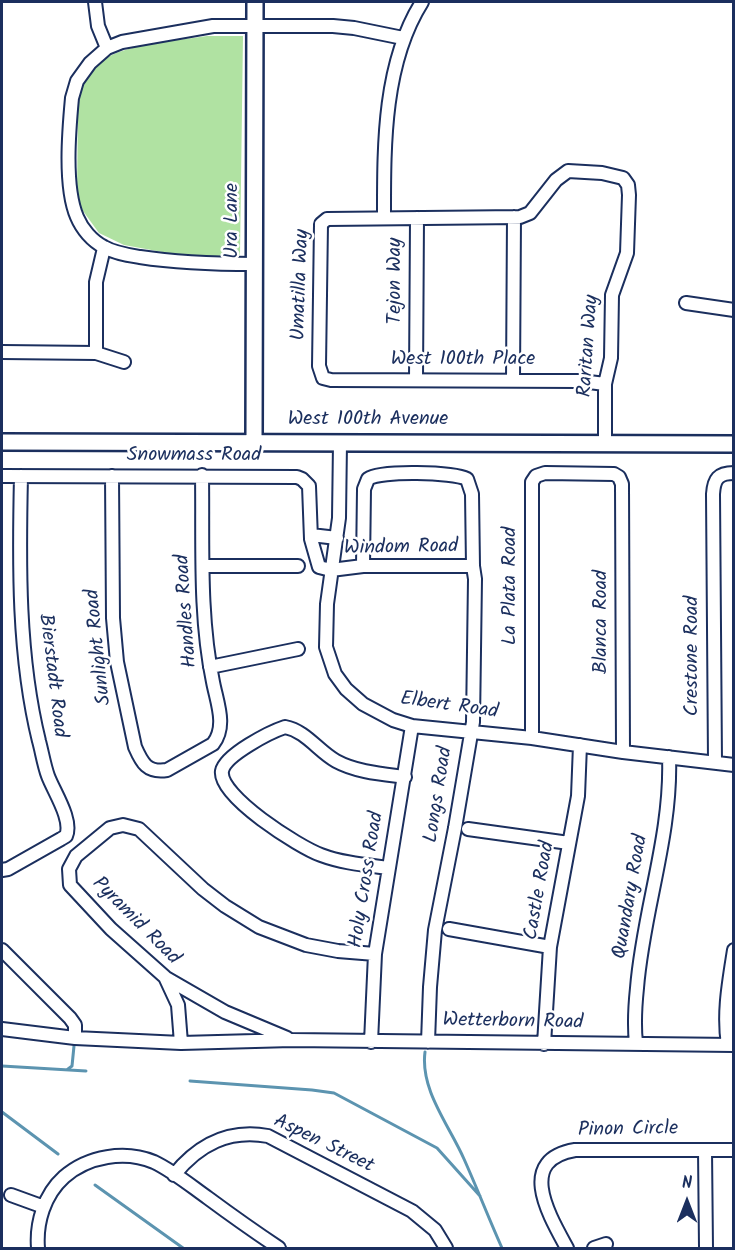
<!DOCTYPE html>
<style>
body{margin:0}
#map{position:relative;width:735px;height:1250px;overflow:hidden;background:#fff;font-family:Kalam,sans-serif}
canvas{display:block}
.frame{position:absolute;inset:0;border:3px solid #1b2f5e;pointer-events:none}
.north{position:absolute;left:657px;top:1172px;width:60px;height:60px;-webkit-text-stroke:4px #fff;paint-order:stroke;rotate:0deg;font-size:16px;font-weight:700;line-height:24px;text-align:center;color:#1b2f5e}
.north::after{content:'';display:block;margin:auto;width:21px;height:27px;background:#1b2f5e;clip-path:polygon(50% 0,100% 100%,50% 72%,0 100%)}
</style>
<div id="map">
<canvas width="735" height="1250"></canvas>
<div class="frame"></div>
<div class="north">N</div>
</div>
<script>
const g = document.querySelector('canvas').getContext('2d');
g.lineJoin = 'round';
function paint(path, color) {
  g.fillStyle = color;
  g.fill(path, 'evenodd');
}
function stroke(path, color, width, dash) {
  g.strokeStyle = color;
  g.lineWidth = width;
  g.lineCap = dash ? 'butt' : 'round';
  g.setLineDash(dash || []);
  g.stroke(path);
}
function drawText(font, color, halo, rows, align = 'center') {
  g.font = font + ' Kalam,sans-serif';
  g.lineWidth = 5;
  g.setLineDash([]);
  g.textBaseline = 'middle';
  g.strokeStyle = halo;
  g.fillStyle = color;
  for (const [text, x, y, turn = 0] of rows) {
    g.save();
    g.translate(x, y);
    g.rotate((+turn || 0) * Math.PI / 180);
    g.textAlign = isNaN(turn) ? turn : align;
    if (halo) g.strokeText(text, 0, 0);
    g.fillText(text, 0, 0);
    g.restore();
  }
}
paint(new Path2D(`
 M207,36h36l-3,219 -50,2 -66,-12 -25,-12 -16,-22 -6,-14 1,-98c3,-8 5,-18 10,-26 22,-30 84,-31 119,-37z`), '#b0e2a2');
stroke(new Path2D(`
 M425,1052c-5,38 24,73 39,107 13,29 25,60 38,89
 M2,1066l84,5
 M68,1069l4,-3 2,-20
 M190,1081l122,9 22,3 103,55 43,48
 M2,1112l56,42
 M95,1185l88,63`), '#5c94b0', 3);
const minor = new Path2D(`
 M95,2l3,24 9,22
 M384,218c0,-72 -1,-154 38,-216
 M255,264c-39,0 -77,-1 -115,-7 -12,-2 -26,-4 -36,-10 -12,-6 -22,-18 -27,-30 -13,-30 -8,-87 -5,-119l5,-17 13,-18 17,-15 15,-6 91,-16h120l21,2 49,10
 M686,303l48,7
 M2,352l94,1 28,9
 M96,353v-71l8,-34
 M416,380l1,-162
 M513,380l1,-163
 M605,384l-24,-3 -250,-1 -8,-2 -4,-12 2,-142 6,-5 193,-2 10,-4 26,-33 12,-9 34,2 21,5 5,7 1,10 -2,58 -15,42 -1,63 -6,26v60
 M340,443l-1,75 -12,86 -1,43 9,27 11,15 17,15 30,16 19,6 120,12 91,14 111,13
 M2,476l295,1 5,2 7,7 2,53 8,28 12,3 32,-4h110
 M112,476l1,142 4,44 18,85c7,16 12,26 32,23l46,-26c14,-18 4,-41 0,-62 -14,-67 -10,-138 -11,-207
 M311,535l26,3
 M203,566h95
 M363,566l1,-77 4,-10c12,-9 85,-7 99,0l5,15 1,72 2,13 -2,143 -18,106 -20,102 -5,57 -2,55
 M210,667l88,-18
 M532,738v-256l4,-6 9,-3 69,1 5,3 3,7 1,268
 M715,762l-2,-268c1,-15 5,-21 21,-21
 M468,829l101,14
 M389,868c-23,-3 -47,-5 -68,-13 -22,-8 -103,-59 -99,-84 3,-16 48,-39 63,-44 21,4 33,24 51,34 20,11 46,13 69,16
 M2,870l6,-1 53,-30 5,-3c7,-16 -12,-44 -18,-60 -4,-11 -6,-24 -9,-35 -21,-85 -20,-177 -18,-265
 M449,929l101,18
 M2,950l68,68 5,7v13
 M166,978l59,34 62,26
 M2,1029l73,9 106,5 111,-3 442,5
 M371,1042l4,-88 37,-228
 M181,1043l-3,-38 -13,-28 -54,-48 -41,-44 -1,-16 7,-13 34,-28 13,-3 16,4 64,60 22,17 34,21 47,18 32,6 37,3
 M636,1043c-2,-18 -1,-36 1,-55 6,-77 35,-153 32,-231
 M544,1044l6,-97 28,-151 2,-51
 M728,1045c-5,-32 1,-63 6,-95
 M705,1150l1,98
 M174,1175c25,-31 55,-46 94,-39l144,75 23,19 11,18
 M11,1195l33,12
 M38,1248c-2,-25 6,-53 26,-71 24,-21 61,-27 90,-15 19,9 37,24 54,36 23,17 47,34 71,50
 M567,1248c-18,-33 -51,-88 8,-98h159
 M594,1248l12,-4`);
const tertiary = new Path2D(`
 M254,441l1,-439
 M2,442l732,2`);
stroke(minor, '#1b2f5e', 16);
stroke(tertiary, '#1b2f5e', 20);
stroke(minor, '#fff', 12);
stroke(tertiary, '#fff', 15);
drawText('20px', '#1b2f5e', '#fff', [
 ["Ura Lane",234,221,-90],
 ["Tejon Way",397,281,-90],
 ["Umatilla Way",302,285,-88],
 ["Raritan Way",590,346,-86],
 ["West 100th Place",463,361],
 ["West 100th Avenue",368,421],
 ["Snowmass Road",194,457],
 ["Windom Road",401,549,-1],
 ["La Plata Road",512,586,-90],
 ["Handles Road",188,611,-94],
 ["Blanca Road",603,622,-90],
 ["Sunlight Road",100,647,-96],
 ["Crestone Road",694,656,-90],
 ["Bierstadt Road",51,676,83],
 ["Elbert Road",449,707,8],
 ["Longs Road",440,795,-81],
 ["Holy Cross Road",368,880,-81],
 ["Castle Road",541,891,-80],
 ["Quandary Road",632,897,-80],
 ["Pyramid Road",135,922,45],
 ["Wetterborn Road",513,1023,1],
 ["Pinon Circle",628,1131,-1],
 ["Aspen Street",323,1145,26]
]);
</script>
